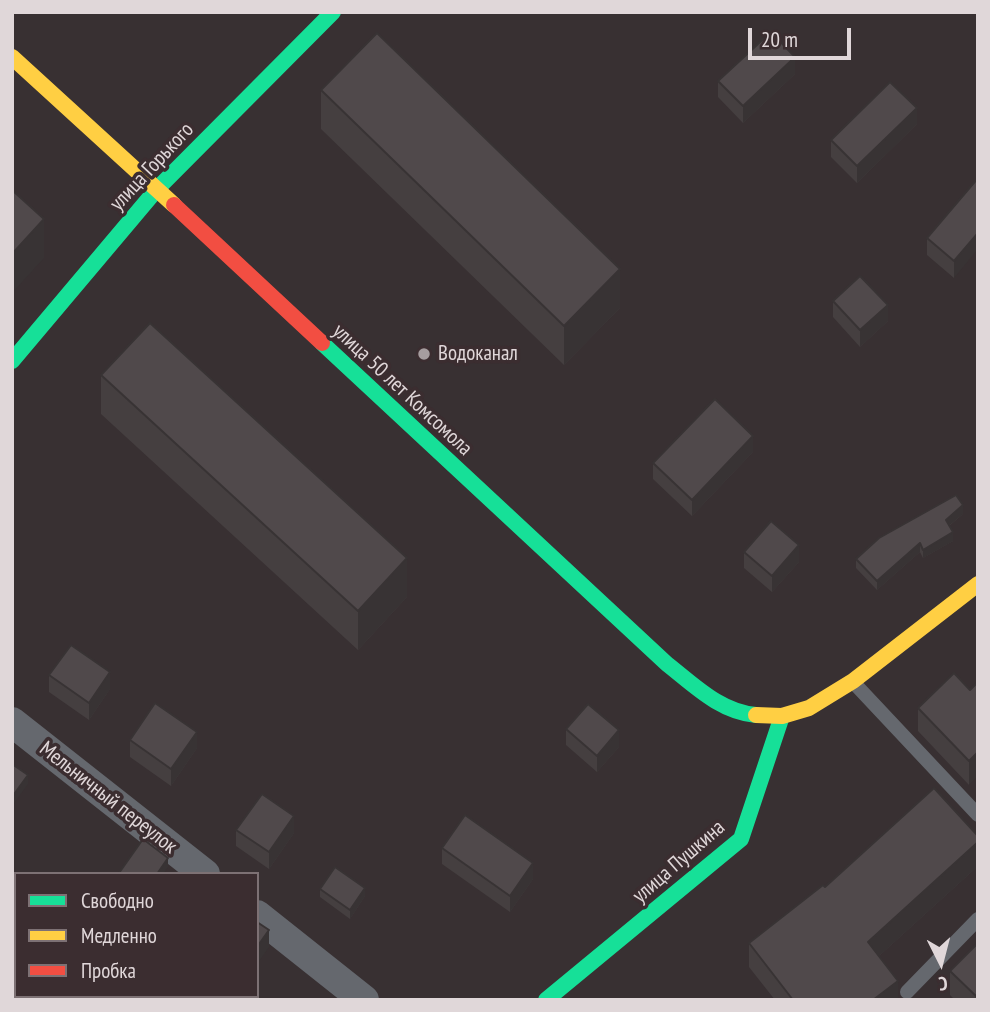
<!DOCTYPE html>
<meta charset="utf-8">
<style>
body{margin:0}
#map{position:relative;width:990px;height:1012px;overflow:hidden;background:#383032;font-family:"PT Sans Narrow",sans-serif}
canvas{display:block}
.frame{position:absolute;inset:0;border:14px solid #e0d7d9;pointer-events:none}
.legend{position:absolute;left:14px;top:872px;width:245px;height:126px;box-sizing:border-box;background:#3b2d30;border:2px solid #7d7174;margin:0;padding:9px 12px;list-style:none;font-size:21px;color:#e0d7d9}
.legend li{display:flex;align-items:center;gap:14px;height:35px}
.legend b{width:35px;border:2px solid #7d7174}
.north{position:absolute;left:906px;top:928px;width:70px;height:70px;-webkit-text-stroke:5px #3b2d30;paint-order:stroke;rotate:174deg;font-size:19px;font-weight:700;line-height:28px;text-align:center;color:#e0d7d9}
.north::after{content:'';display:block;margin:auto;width:24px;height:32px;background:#e0d7d9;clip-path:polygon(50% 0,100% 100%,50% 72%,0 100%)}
.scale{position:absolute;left:748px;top:28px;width:103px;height:32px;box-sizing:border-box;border:4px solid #e0d7d9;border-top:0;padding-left:9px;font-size:21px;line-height:24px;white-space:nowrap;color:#e0d7d9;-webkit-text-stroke:5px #3b2d30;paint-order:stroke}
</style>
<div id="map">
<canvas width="990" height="1012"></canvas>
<div class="frame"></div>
<ul class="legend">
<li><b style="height:9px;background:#16e098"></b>Свободно</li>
<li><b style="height:9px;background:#ffcf43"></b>Медленно</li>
<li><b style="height:9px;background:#f24e42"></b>Пробка</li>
</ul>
<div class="north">С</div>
<div class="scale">20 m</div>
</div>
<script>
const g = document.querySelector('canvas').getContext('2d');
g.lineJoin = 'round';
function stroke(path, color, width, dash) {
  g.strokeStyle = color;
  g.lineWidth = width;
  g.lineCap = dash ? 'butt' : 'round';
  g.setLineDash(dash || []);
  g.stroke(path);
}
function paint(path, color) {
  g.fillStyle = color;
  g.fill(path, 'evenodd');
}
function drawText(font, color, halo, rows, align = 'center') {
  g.font = font + ' "PT Sans Narrow",sans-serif';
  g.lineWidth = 7;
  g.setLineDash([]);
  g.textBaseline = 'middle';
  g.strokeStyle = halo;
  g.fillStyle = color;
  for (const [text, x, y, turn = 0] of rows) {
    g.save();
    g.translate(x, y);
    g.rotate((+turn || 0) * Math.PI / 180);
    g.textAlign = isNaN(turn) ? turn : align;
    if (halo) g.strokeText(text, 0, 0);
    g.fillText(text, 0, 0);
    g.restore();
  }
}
stroke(new Path2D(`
 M854,683l124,132
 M907,992l71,-73`), '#65686e', 14);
stroke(new Path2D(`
 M12,722l193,152
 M257,915l107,85`), '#65686e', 30);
stroke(new Path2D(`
 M322,343l345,321c27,21 53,48 89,51
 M12,361l145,-172 176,-177
 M546,1000l195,-161 41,-123`), '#16e098', 16);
stroke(new Path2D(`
 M12,57l162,148
 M756,715l26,1 27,-8 44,-27 125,-97`), '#ffcf43', 16);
stroke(new Path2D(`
 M174,205l148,138`), '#f24e42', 16);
paint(new Path2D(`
 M795,74l-52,49 -25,-26v-16z
 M321,90l299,218 -56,57 -243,-236z
 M917,124l-60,59 -26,-26v-17z
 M978,178l-24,100 -27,-23v-17z
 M833,301l55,20 -28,26 -27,-30z
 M101,375l306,222 -49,53 -257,-236z
 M753,452l-61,64 -39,-37v-16z
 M963,514l-14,12 4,15 -30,17 -3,-6 -43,38 -21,-22v-9z
 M744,552l55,10 -27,30 -28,-24z
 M49,675l61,14 -21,31 -40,-28z
 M970,690l-1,95 -51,-54v-23z
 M566,729l53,18 -22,25 -31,-27z
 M130,740l67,8 -26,38 -41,-29z
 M236,830l58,3 -25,36 -33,-23z
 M442,848l91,31 -23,33 -68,-48z
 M978,866l-99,90 19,44h-123l-26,-33v-24l76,-56z
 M320,889l45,7 -15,23 -30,-22z
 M978,943v57h-23l-5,-5v-24z`), '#453f40');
paint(new Path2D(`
 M795,57v17l-52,49v-17z
 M917,108v16l-60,59v-17z
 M44,219v39l-32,35v-39z
 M978,233v16l-24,29v-17z
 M620,269v39l-56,57v-39z
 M888,305v16l-28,26v-17z
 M753,436v16l-61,64v-16z
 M963,505v9l-17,14v-8z
 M953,532v9l-30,17v-8z
 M920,543v9l-43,38v-9z
 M799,545v17l-27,30v-16z
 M407,558v39l-49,53v-39z
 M110,672v17l-21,31v-17z
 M619,730v17l-22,25v-16z
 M197,732v16l-26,38v-17z
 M978,752v24l-9,9v-24z
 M28,775v9l-16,22v-9z
 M294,816v17l-25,36v-17z
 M978,842v24l-110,100v-24z
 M168,858v9l-5,7h-6z
 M533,863v16l-23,33v-16z
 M365,888v8l-15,23v-9z
 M269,930v17l-12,17v-17z
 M898,981v19h-25z`), '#383334');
const building = new Path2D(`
 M771,32l24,25 -52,49 -25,-25z
 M377,33l243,236 -56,57 -243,-236z
 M890,82l27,26 -60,58 -26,-26z
 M978,178v55l-24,28 -27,-23z
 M12,190l32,29 -32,35z
 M860,276l28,29 -28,25 -27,-29z
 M150,323l257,235 -49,53 -257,-236z
 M715,399l38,37 -61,64 -39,-37z
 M956,495l7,10 -17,15 7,12 -30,18 -3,-7 -43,38 -21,-22 23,-21z
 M771,521l28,24 -27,31 -28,-24z
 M71,645l39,27 -21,31 -40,-28z
 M954,673l16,17 8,-8v70l-9,9 -51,-53z
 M155,703l42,29 -26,37 -41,-29z
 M588,704l31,26 -22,26 -31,-27z
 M12,764l16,11 -16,22z
 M934,788l44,48v6l-110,100 30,39 -25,19h-80l-44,-57 74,-58 2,2z
 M262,794l32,22 -25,36 -33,-22z
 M465,815l68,48 -23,33 -68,-48z
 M143,839l25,19 -11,16h-36l-2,-1z
 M335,867l30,21 -15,22 -30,-21z
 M257,922l12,8 -12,17z
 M978,943v55l-28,-27z`);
paint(building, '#50494b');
stroke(building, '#383334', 2);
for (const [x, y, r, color] of [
 [424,354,7,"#a59d9f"]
]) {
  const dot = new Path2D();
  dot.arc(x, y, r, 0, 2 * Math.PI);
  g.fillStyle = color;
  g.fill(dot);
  stroke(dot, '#3b2d30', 2.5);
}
drawText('21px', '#e0d7d9', '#3b2d30', [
 ["улица Горького",152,167,-47],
 ["улица 50 лет Комсомола",402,390,43],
 ["Мельничный переулок",108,798,38],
 ["улица Пушкина",679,862,-41]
]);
drawText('21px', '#e0d7d9', '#3b2d30', [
 ["Водоканал",438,354]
], 'left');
</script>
